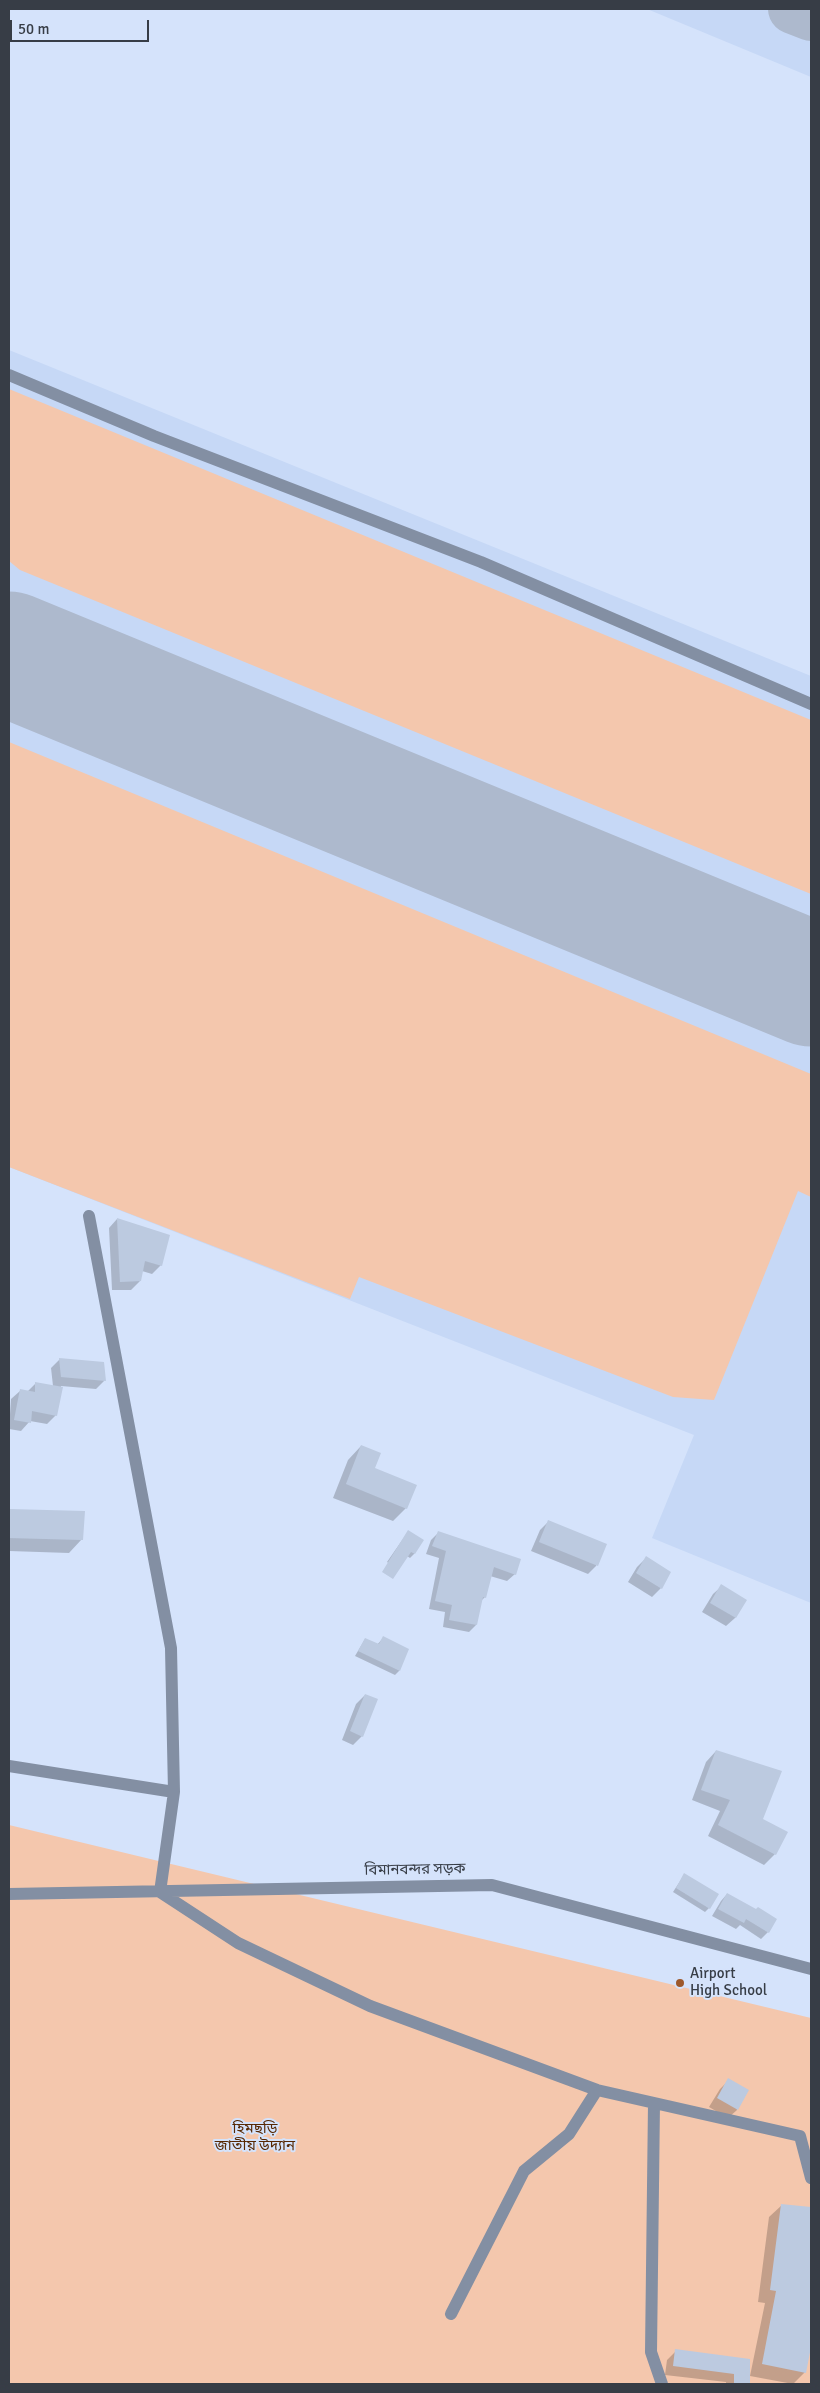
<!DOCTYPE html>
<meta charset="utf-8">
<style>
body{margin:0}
#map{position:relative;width:820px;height:2393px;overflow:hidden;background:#d5e3fb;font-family:Signika,sans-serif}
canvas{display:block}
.frame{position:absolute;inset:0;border:10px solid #373d46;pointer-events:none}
.scale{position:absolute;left:10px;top:20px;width:139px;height:22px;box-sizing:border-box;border:2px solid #373d46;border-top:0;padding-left:6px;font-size:15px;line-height:18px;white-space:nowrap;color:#373d46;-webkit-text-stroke:4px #d5e3fb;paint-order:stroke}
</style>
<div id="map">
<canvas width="820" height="2393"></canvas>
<div class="frame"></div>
<div class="scale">50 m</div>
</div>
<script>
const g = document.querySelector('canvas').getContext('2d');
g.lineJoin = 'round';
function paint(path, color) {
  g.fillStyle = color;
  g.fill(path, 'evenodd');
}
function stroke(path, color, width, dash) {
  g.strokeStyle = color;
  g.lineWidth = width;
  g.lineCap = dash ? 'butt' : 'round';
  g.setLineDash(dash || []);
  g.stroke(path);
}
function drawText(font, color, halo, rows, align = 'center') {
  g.font = font + ' Signika,"Noto Sans Bengali",sans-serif';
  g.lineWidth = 4;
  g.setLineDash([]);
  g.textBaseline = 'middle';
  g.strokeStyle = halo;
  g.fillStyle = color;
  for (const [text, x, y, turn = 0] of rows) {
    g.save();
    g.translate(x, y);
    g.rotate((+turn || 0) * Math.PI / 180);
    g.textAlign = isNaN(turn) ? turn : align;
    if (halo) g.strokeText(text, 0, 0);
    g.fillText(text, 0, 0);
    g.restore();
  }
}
paint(new Path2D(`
 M647,9h164v68z
 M9,350l802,326v927l-159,-65 42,-103 -685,-268z`), '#c6d8f6');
paint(new Path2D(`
 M9,389l802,331v174l-791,-324 -11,-9z
 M9,742l802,332v123l-13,-6 -84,209 -41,-3 -314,-120 -9,22 -341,-132z
 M9,1825l802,193v366h-802z`), '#f4c7ad');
paint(new Path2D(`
 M117,1219l44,46 -9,9 -10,-3 -2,10 -9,9h-19l-3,-62z
 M60,1359l45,21 -9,9 -35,-3 -5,29 -9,9 -17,-3 -9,10 -12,-2 2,-30 9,-8 7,1 9,-9 17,3 -2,-18z
 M361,1446l12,22 33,40 -13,13 -60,-23 15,-38z
 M9,1510l75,2 -2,27 -13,14 -60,-2z
 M549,1521l56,24 -9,21 -8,8 -57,-23 9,-21z
 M438,1533l77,41 -8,7 -17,-5 -5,21 -4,4 -5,24 -7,7 -26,-5 2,-15 -16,-3 10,-51 -13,-4 5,-14z
 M405,1536l18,4 -9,14 -4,4 -3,-2 -10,13 -10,-7z
 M646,1558l15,30 -9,9 -24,-15 9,-15z
 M722,1586l24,14 -11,18 -9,8 -24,-14 11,-18z
 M383,1638l24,11 -8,22 -4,4 -40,-19 10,-17 12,6z
 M365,1695l-3,41 -9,9 -11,-5 14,-36z
 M716,1751l64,20 -18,49 13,34 -11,11 -56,-29 12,-25 -28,-11 14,-38z
 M684,1875l25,33 -4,4 -32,-20z
 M727,1894l41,38 -7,7 -21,-14 -4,4 -24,-13 9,-15z
 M729,2080l8,30 -9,8 -19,-11 11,-18z
 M782,2205l29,3v133l-6,31 -12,12 -43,-8 15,-73 -7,-1 11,-85z
 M676,2351l72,9 1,24h-23v-2l-61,-7 2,-15z`), '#0003');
stroke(new Path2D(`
 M793,9l18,7
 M9,651l16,10`), '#adb9cd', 50);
stroke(new Path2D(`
 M9,654l802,330`), '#adb9cd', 125);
paint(new Path2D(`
 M117,1218l53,17 -8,31 -17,-5 -4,20 -21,1z
 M59,1358l45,4 2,19 -45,-4z
 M35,1382l28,5 -6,29 -25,-5 -1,12 -17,-3 6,-31 15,3z
 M361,1445l20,8 -6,15 42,17 -10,24 -61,-25z
 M9,1509l76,2 -2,29 -74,-2z
 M548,1520l59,24 -9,22 -59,-24z
 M408,1530l16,10 -9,14 -4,-2 -18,27 -11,-7z
 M438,1531l83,28 -5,16 -22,-8 -8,31 -3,-1 -6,28 -28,-5 3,-15 -17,-4 11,-50 -14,-5z
 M646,1556l25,16 -9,17 -26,-16z
 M721,1584l26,16 -11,18 -26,-15z
 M383,1636l26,13 -9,22 -42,-20 7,-13 14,6z
 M365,1694l13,5 -15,38 -13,-6z
 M716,1750l66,21 -19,48 25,13 -12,23 -58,-30 12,-25 -29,-10z
 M684,1873l35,21 -9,15 -34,-21z
 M727,1893l29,16 2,-2 19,12 -8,14 -23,-14 -2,4 -26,-14z
 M728,2078l21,12 -11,20 -21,-12z
 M781,2204l30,3v140l-5,26 -44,-9 14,-73 -6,-1z
 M675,2349l75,10v25h-16v-10l-61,-8z`), '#bccae0');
stroke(new Path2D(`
 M9,375l145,61 327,126 330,142
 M89,1216l82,432 3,144
 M9,1766l165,26 -14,100 78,51 132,63 227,84 203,46 11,42
 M9,1894l483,-9 319,84
 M654,2103l-3,249 11,32
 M451,2314l73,-143 45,-37 28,-44`), '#838fa3', 12);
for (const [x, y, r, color] of [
 [680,1983,5,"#9d582b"]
]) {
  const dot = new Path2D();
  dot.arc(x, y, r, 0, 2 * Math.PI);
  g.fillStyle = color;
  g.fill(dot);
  stroke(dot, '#d5e3fb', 2);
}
drawText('15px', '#373d46', '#d5e3fb', [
 ["বিমানবন্দর সড়ক",415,1870,-1]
]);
drawText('15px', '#373d46', '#d5e3fb', [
 ["Airport",690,1974],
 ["High School",690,1991]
], 'left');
drawText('15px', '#572803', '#d5e3fb', [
 ["হিমছড়ি",255,2129],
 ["জাতীয় উদ্যান",255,2146]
]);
</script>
